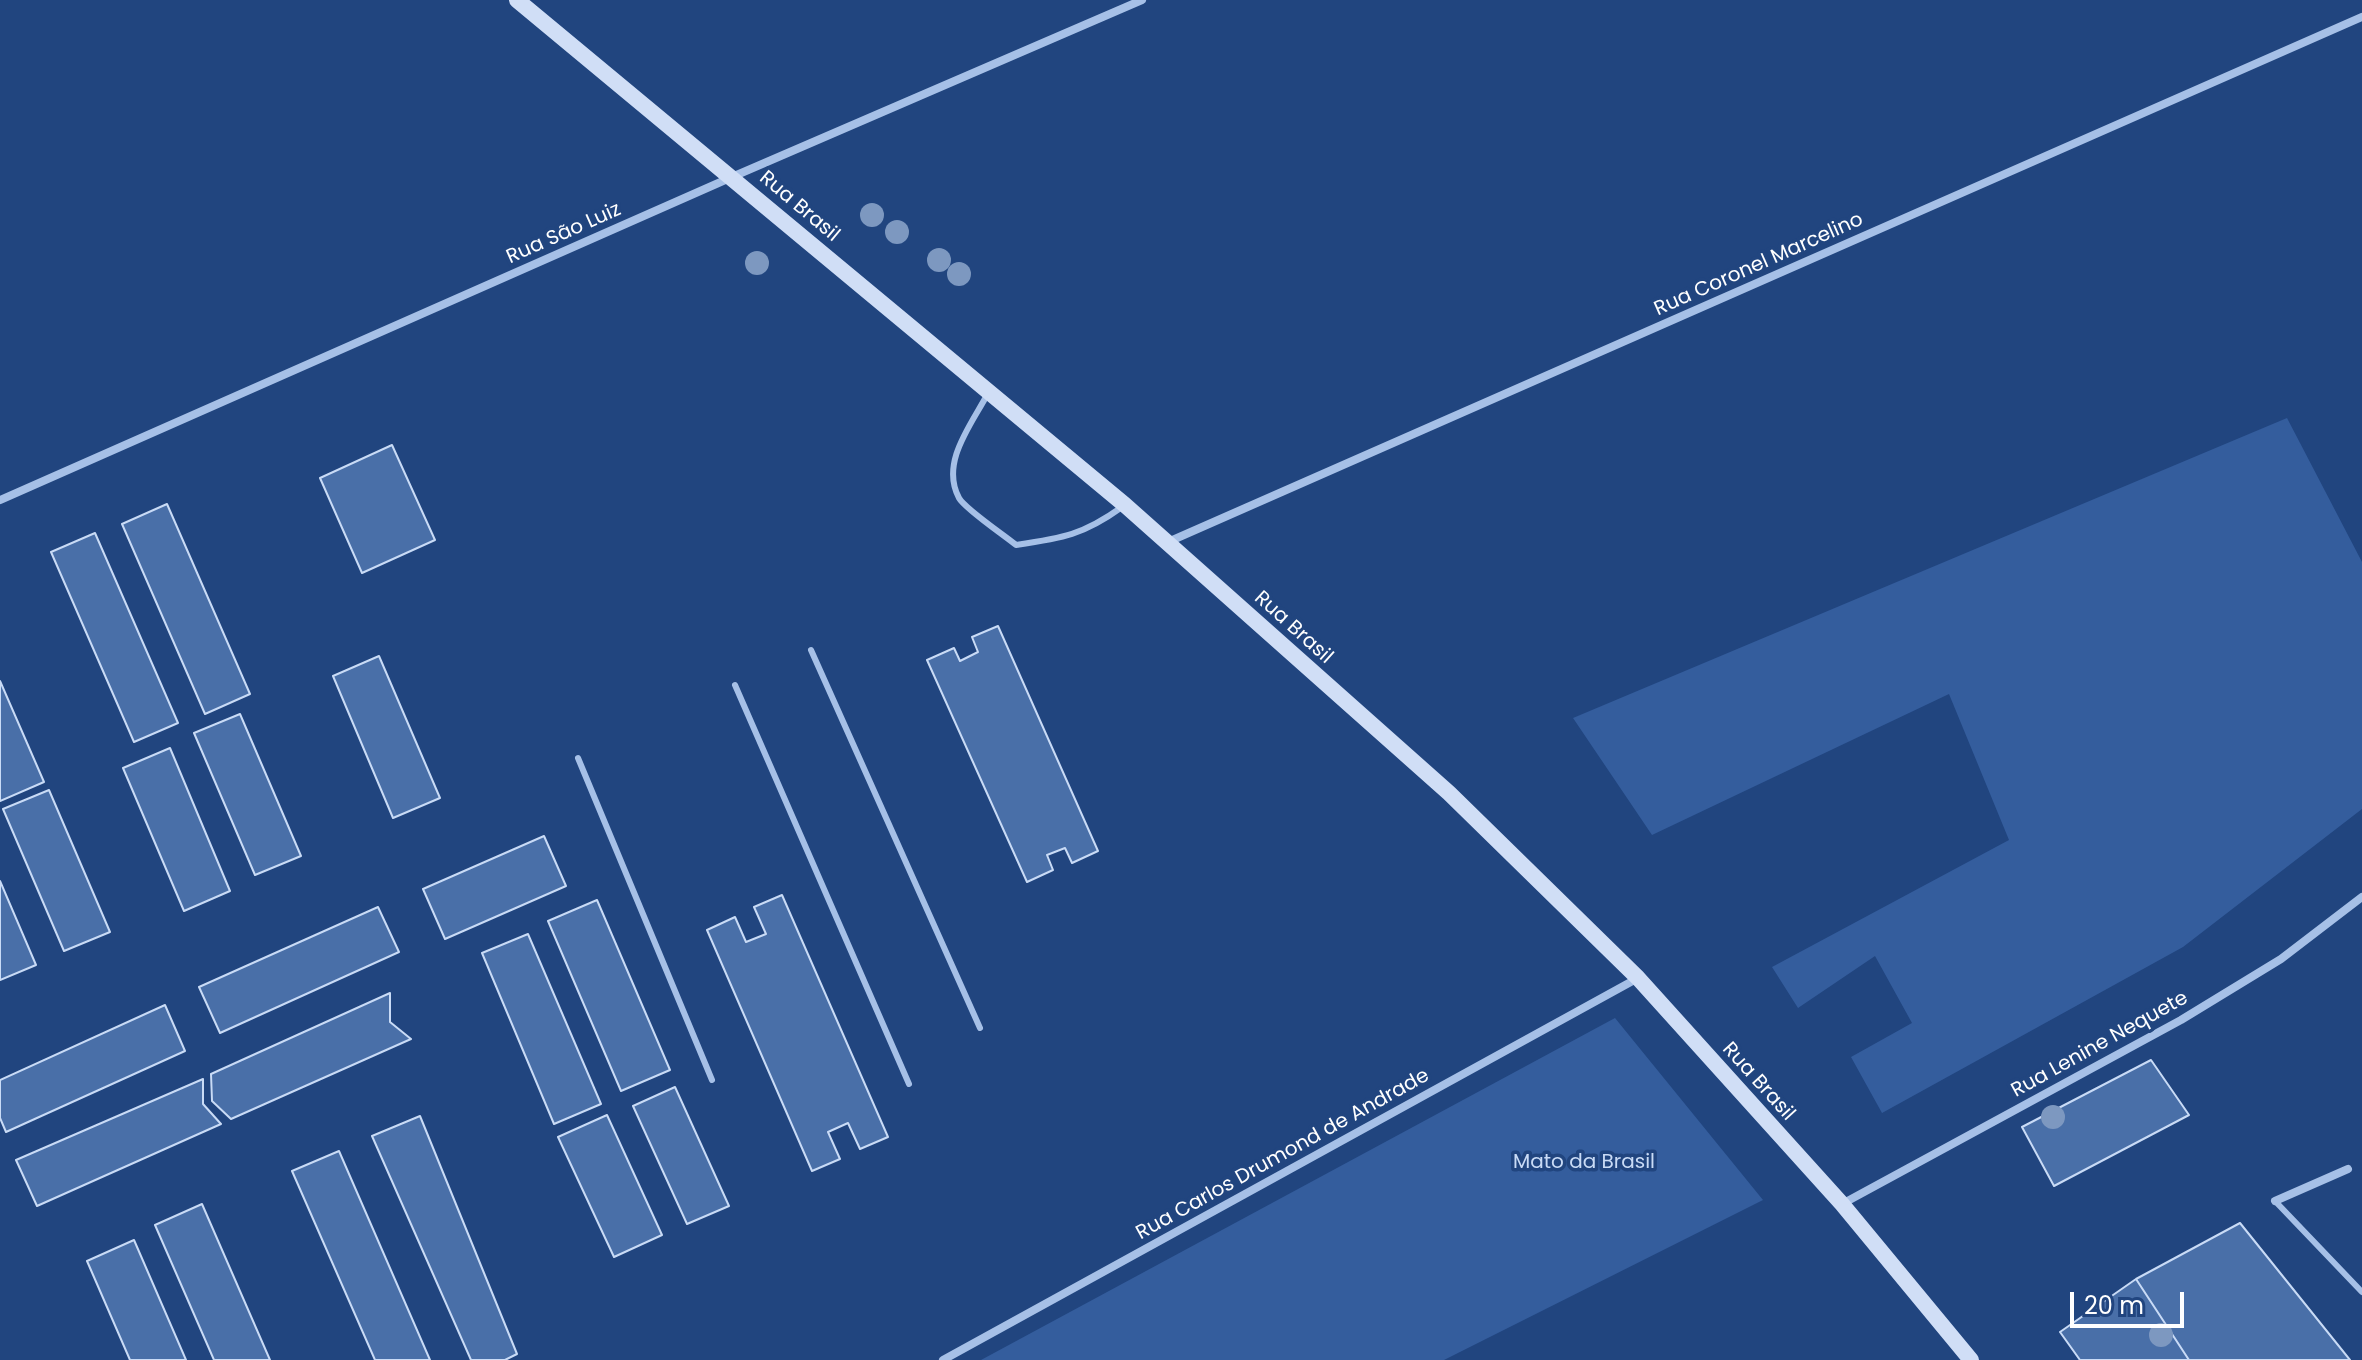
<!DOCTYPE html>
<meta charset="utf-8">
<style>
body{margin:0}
#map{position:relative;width:2362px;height:1360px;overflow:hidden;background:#21457f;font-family:Poppins,sans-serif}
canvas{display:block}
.scale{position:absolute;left:2070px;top:1292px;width:114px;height:36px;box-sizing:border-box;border:4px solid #fff;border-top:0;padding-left:10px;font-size:24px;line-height:28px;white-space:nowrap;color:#fff;-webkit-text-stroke:6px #21457f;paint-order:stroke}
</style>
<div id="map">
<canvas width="2362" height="1360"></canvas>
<div class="scale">20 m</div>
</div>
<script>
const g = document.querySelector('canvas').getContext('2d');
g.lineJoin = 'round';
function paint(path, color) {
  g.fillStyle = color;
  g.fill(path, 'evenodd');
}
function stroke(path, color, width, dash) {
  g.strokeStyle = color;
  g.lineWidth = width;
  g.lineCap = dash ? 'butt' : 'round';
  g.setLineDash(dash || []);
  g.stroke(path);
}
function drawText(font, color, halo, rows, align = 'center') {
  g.font = font + ' Poppins,sans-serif';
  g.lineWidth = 7;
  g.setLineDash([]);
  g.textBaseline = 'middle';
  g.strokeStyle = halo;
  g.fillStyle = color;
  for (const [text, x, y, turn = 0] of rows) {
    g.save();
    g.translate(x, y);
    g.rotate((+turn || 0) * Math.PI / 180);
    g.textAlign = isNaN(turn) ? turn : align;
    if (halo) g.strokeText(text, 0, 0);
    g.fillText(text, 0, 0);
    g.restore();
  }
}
paint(new Path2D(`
 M2287,418l75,144v247l-179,138 -301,166 -31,-56 61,-34 -37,-67 -77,52 -26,-41 237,-127 -60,-146 -297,141 -79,-117z
 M1615,1018l148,182 -319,160h-463z`), '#345d9d');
const building = new Path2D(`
 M392,445l43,95 -73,33 -42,-95z
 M167,504l83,190 -45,20 -83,-190z
 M95,533l83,190 -44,19 -83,-190z
 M998,626l100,225 -26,12 -7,-15 -18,7 6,15 -26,12 -100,-222 27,-12 6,13 18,-9 -6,-15z
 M379,656l61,142 -47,20 -60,-142z
 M0,681l44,101 -44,19z
 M240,714l61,142 -46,19 -61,-142z
 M170,748l60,143 -46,20 -61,-143z
 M49,790l61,142 -46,19 -61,-142z
 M544,836l22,50 -121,53 -22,-50z
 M0,881l36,84 -36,15z
 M782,895l106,242 -28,12 -12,-26 -20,9 12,27 -28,12 -105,-241 28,-13 11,25 20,-8 -12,-27z
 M597,900l73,170 -49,21 -73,-170z
 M378,907l21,45 -179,81 -21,-46z
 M528,934l73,170 -47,20 -72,-171z
 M390,993v29l21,17 -180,80 -19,-18 -1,-27z
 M165,1005l20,46 -179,81 -6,-14v-38z
 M2151,1060l38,55 -135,71 -32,-59z
 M203,1079v25l18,20 -184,82 -21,-46z
 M675,1087l54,119 -42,18 -54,-118z
 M607,1115l55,120 -48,22 -56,-120z
 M420,1116l97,238 -12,6h-34l-99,-224z
 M339,1151l91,209h-55l-83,-189z
 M202,1204l68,156h-56l-59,-135z
 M2240,1223l110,137h-161l-53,-81z
 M134,1240l52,120h-56l-43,-99z
 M2136,1279l53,81h-109l-20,-28z`);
paint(building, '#496fa8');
stroke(building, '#c9dbf6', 2);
stroke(new Path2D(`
 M987,395c-16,30 -47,68 -28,103 6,11 45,37 57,47 47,-7 67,-10 106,-38
 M811,650l169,378
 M735,685l174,399
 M578,758l134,322
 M2275,1201l87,91`), '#a6c0e7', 6);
stroke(new Path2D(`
 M0,500l732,-323 410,-177
 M1168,542l1194,-525
 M2275,1201l73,-32
 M1842,1204l339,-184 100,-61 81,-62
 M943,1360l695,-382`), '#a6c0e7', 8);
stroke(new Path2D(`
 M517,0l608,505 324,288 189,185 204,226 129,156`), '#d0def6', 16);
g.fillStyle = '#7d98c0';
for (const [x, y] of [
 [872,215],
 [897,232],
 [939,260],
 [757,263],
 [959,274],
 [2053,1117],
 [2161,1335]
]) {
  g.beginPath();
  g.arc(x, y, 12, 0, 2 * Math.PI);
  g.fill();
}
drawText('20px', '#fff', '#21457f', [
 ["Rua Brasil",799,207,40],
 ["Rua São Luiz",564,234,-24],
 ["Rua Coronel Marcelino",1759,265,-24],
 ["Rua Brasil",1293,628,42],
 ["Rua Lenine Nequete",2100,1045,-29],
 ["Rua Brasil",1758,1082,48],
 ["Rua Carlos Drumond de Andrade",1283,1155,-29]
]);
drawText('20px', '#c9dbf6', '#21457f', [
 ["Mato da Brasil",1584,1163]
]);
</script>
